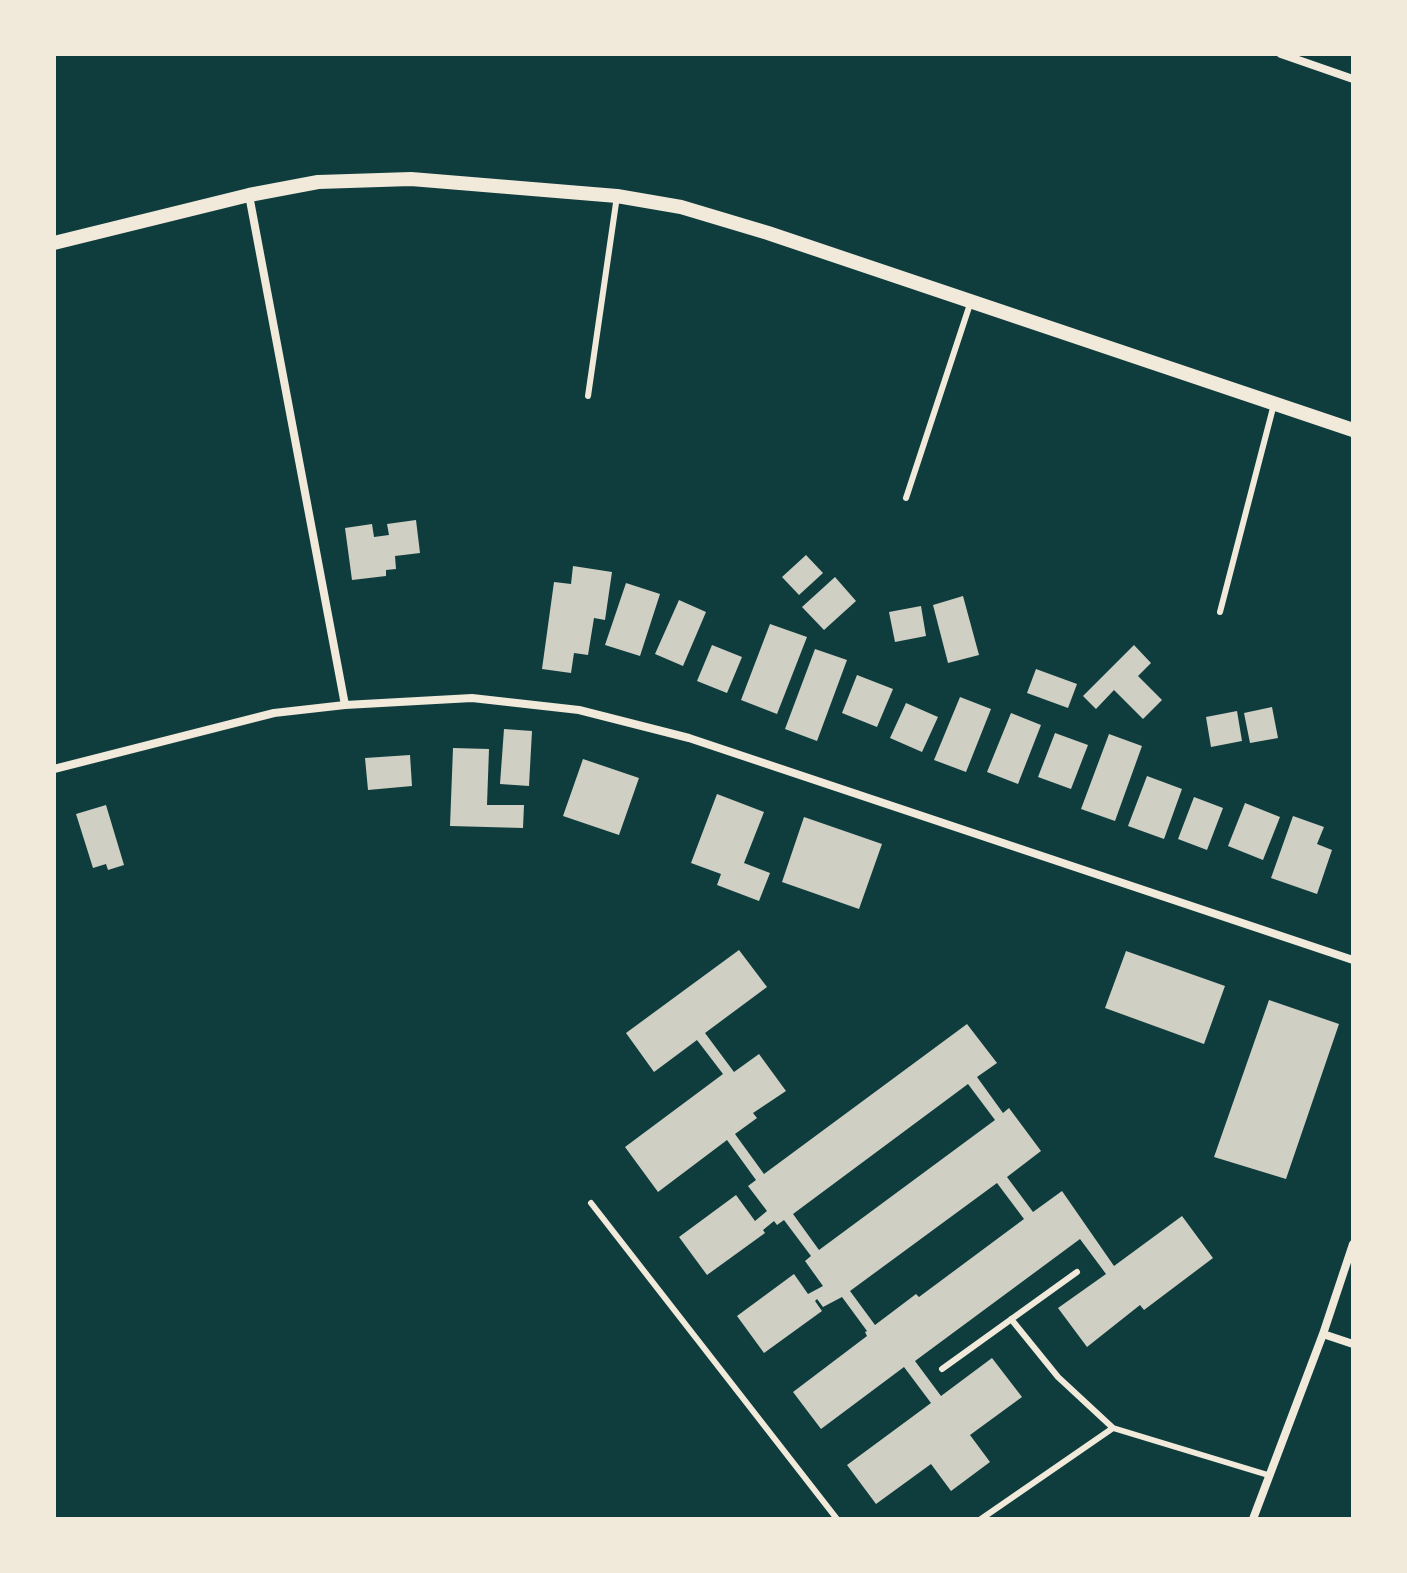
<!DOCTYPE html>
<style>
body{margin:0}
#map{position:relative;width:1407px;height:1573px;overflow:hidden;background:#0f3d3e;font-family:Spectral,serif}
canvas{display:block}
.frame{position:absolute;inset:0;border:56px solid #f1e9da;pointer-events:none}
</style>
<div id="map">
<canvas width="1407" height="1573"></canvas>
<div class="frame"></div>
</div>
<script>
const g = document.querySelector('canvas').getContext('2d');
g.lineJoin = 'round';
function paint(path, color) {
  g.fillStyle = color;
  g.fill(path, 'evenodd');
}
function stroke(path, color, width, dash) {
  g.strokeStyle = color;
  g.lineWidth = width;
  g.lineCap = dash ? 'butt' : 'round';
  g.setLineDash(dash || []);
  g.stroke(path);
}
paint(new Path2D(`
 M416,520l4,33 -25,3 1,13 -10,1v6l-34,4 -7,-52 27,-4 2,13 15,-2 -2,-11z
 M806,555l17,18 -24,22 -17,-18z
 M573,566l39,6 -7,48 -11,-2 -6,37 -14,-2 -3,20 -29,-4 12,-87 17,2z
 M835,577l21,24 -32,29 -22,-23z
 M626,583l34,11 -20,62 -35,-11z
 M963,596l16,59 -31,8 -15,-58z
 M679,600l27,12 -23,54 -28,-12z
 M921,606l5,30 -31,6 -6,-30z
 M770,624l37,13 -30,77 -36,-14z
 M712,645l30,12 -15,36 -30,-12z
 M1134,645l17,18 -13,13 24,24 -19,19 -29,-29 -18,19 -13,-13z
 M815,649l32,11 -30,81 -32,-12z
 M1036,669l41,15 -9,24 -41,-15z
 M857,675l36,14 -16,38 -35,-14z
 M960,697l31,12 -25,63 -32,-12z
 M906,703l32,14 -16,35 -32,-14z
 M1272,707l6,31 -28,5 -6,-30z
 M1237,711l5,30 -31,6 -5,-30z
 M1011,713l30,12 -23,59 -31,-12z
 M504,729l28,2 -3,55 -29,-2z
 M1055,733l33,12 -17,44 -33,-12z
 M1109,734l33,12 -27,75 -34,-12z
 M453,748l36,1 -2,56h37l-1,23 -73,-2z
 M410,755l2,31 -44,4 -3,-32z
 M583,759l56,19 -20,57 -56,-19z
 M1147,776l35,13 -18,50 -36,-13z
 M717,794l47,18 -20,51 26,10 -11,28 -42,-16 4,-11 -30,-11z
 M1194,797l29,11 -16,42 -29,-11z
 M1245,803l35,14 -17,43 -35,-14z
 M106,805l18,60 -16,5 -2,-6 -13,4 -17,-54z
 M1293,816l31,11 -7,17 15,6 -15,44 -46,-16z
 M804,817l78,27 -23,65 -77,-27z
 M739,950l28,37 -62,46 29,39 25,-18 27,37 -33,22 4,5 -22,16 29,40 203,-150 30,39 -20,14 26,36 6,-5 32,43 -34,26 26,35 29,-21 52,75 68,-50 31,42 -69,52 -4,-5 -53,42 -29,-39 48,-34 -26,-35 -165,122 26,35 51,-38 30,39 -52,38 20,27 -39,29 -20,-27 -55,40 -29,-39 84,-62 -27,-36 -83,62 -28,-37 74,-56 -2,-4 2,-1 -25,-34 -19,10 -6,-8 -2,2 7,10 -58,42 -27,-37 57,-42 14,20 15,-8 -18,-25 6,-5 -27,-36 -7,5 -3,-4 -11,9 2,3 -58,42 -28,-38 57,-42 19,26 12,-10 -19,-25 8,-6 -29,-40 -69,52 -33,-45 98,-73 -26,-34 -43,32 -28,-39zM968,1084l27,36 -176,130 -26,-36zM997,1183l27,36 -105,78 -3,-3 -41,31 -25,-34z
 M1126,951l99,35 -21,58 -99,-36z
 M1269,1000l70,24 -53,155 -72,-22z`), '#cfcfc3');
stroke(new Path2D(`
 M588,396l29,-200
 M906,498l65,-197
 M1220,612l54,-208
 M591,1203l246,316
 M1011,1319l47,58 55,51 155,47
 M942,1369l135,-97
 M981,1519l132,-91`), '#f1e9da', 6);
stroke(new Path2D(`
 M1281,54l72,25
 M249,195l96,510
 M54,769l220,-56 71,-8 127,-7 107,12 110,28 664,222
 M1323,1334l30,10
 M1253,1519l70,-185 30,-90`), '#f1e9da', 8);
stroke(new Path2D(`
 M54,243l195,-48 69,-13 93,-3 206,17 64,11 87,26 585,197`), '#f1e9da', 14);
</script>
